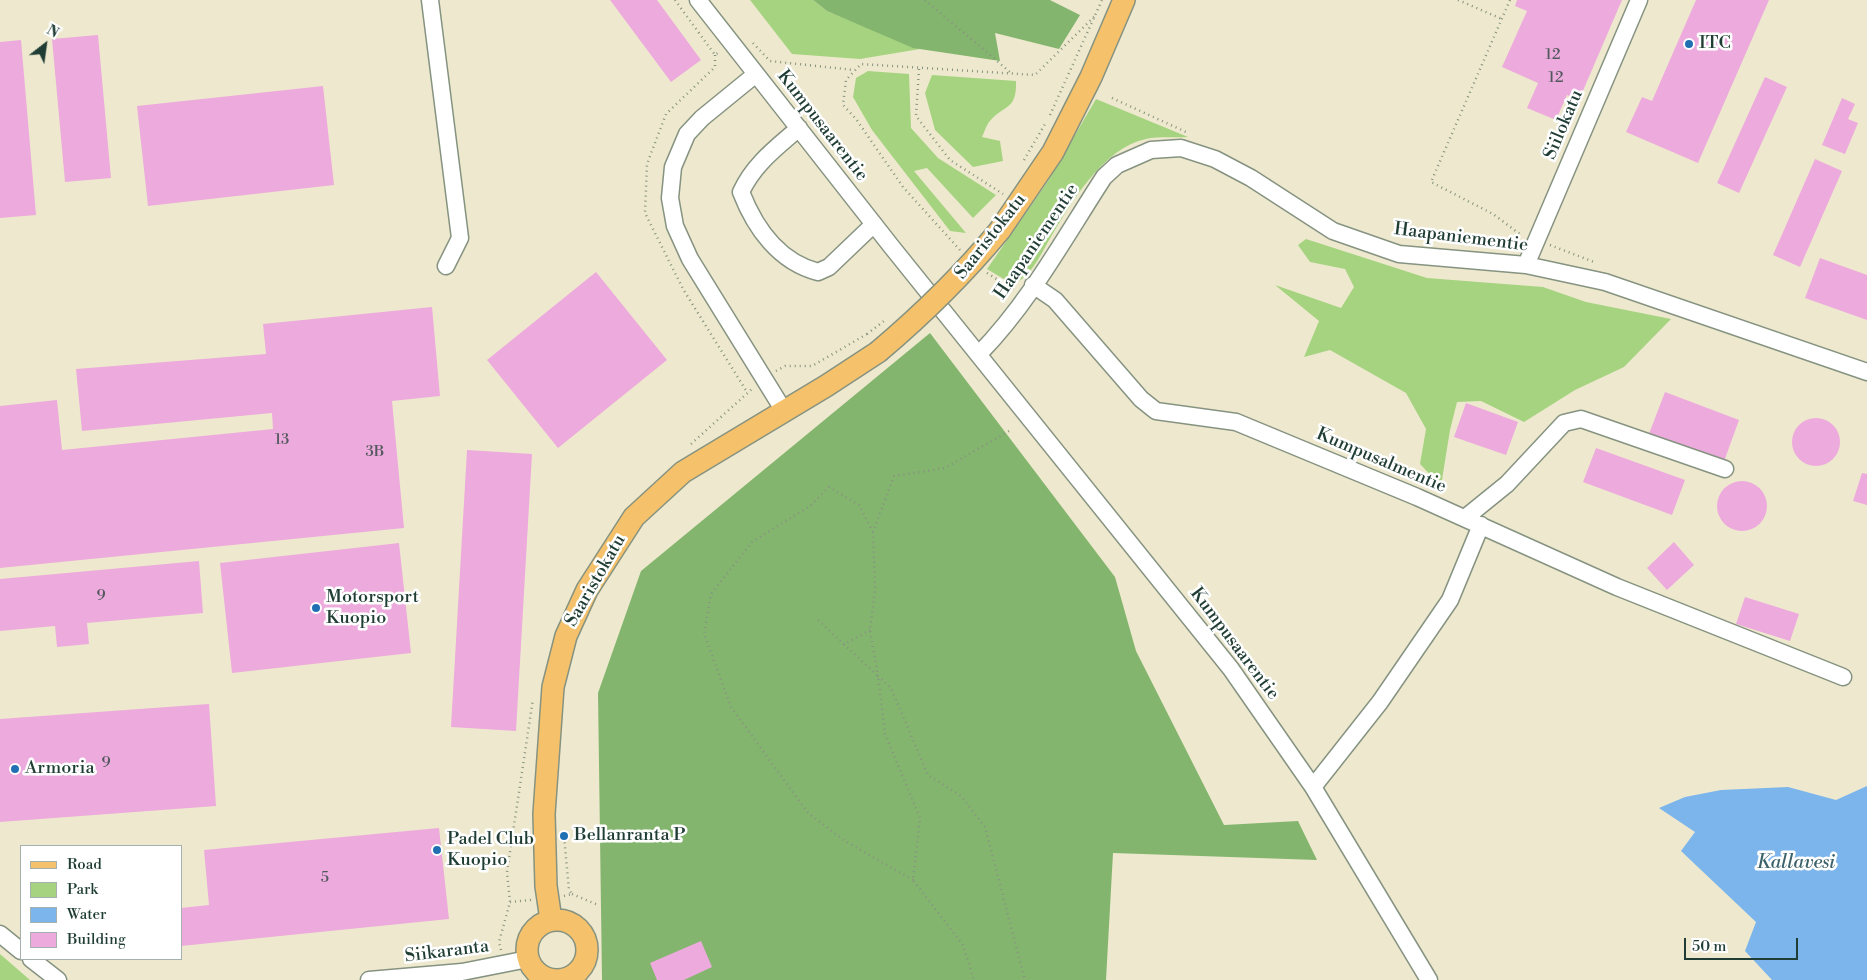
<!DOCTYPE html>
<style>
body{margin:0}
#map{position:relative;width:1867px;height:980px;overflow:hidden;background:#eee9ce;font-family:"Libre Bodoni",serif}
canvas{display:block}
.legend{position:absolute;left:20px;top:845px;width:162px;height:115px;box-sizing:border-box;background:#fff;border:1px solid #a5b1ae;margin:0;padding:6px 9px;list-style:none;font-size:15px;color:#1f3d34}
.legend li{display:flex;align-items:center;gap:10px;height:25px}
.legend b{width:25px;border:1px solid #a5b1ae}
.north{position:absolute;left:20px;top:20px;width:50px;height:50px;-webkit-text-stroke:4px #fff;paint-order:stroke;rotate:30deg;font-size:14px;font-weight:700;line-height:20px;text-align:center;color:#1f3d34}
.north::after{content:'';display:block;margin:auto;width:18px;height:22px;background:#1f3d34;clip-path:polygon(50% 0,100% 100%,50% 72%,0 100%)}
.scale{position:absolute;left:1684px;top:938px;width:114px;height:22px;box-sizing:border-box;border:2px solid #1f3d34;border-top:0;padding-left:6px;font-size:15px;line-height:18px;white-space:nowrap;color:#1f3d34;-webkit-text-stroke:4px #fff;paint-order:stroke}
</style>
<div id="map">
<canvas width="1867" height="980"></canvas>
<ul class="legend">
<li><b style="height:6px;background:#f6c16b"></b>Road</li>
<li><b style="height:14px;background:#a6d380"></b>Park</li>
<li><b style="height:14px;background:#7bb5ec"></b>Water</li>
<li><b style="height:14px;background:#edaadc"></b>Building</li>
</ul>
<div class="north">N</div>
<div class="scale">50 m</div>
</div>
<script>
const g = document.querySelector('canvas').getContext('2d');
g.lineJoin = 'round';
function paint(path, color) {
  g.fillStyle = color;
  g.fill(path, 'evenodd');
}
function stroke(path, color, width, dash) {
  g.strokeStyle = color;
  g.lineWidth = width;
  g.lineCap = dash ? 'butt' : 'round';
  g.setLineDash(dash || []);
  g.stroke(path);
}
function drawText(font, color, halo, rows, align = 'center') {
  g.font = font + ' "Libre Bodoni",serif';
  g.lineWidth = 5;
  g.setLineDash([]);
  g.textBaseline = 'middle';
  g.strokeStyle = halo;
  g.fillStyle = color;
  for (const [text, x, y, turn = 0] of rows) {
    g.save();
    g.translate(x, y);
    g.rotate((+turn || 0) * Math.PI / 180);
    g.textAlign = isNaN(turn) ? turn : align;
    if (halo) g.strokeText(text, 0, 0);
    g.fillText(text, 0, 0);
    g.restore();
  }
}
paint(new Path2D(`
 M750,0h63l14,11 93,38 -60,10 -68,-5z
 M868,71l41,3 2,54 27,30 58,37 -23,23 -46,-50 -13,3 52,62 -16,-2 -78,-101 -19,-33 3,-19z
 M932,75l84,6c1,30 -12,23 -27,41 -3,4 -5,11 -7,15l18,4 3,20 -30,6 -38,-37 -10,-37z
 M1096,99l92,38c-14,1 -29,-1 -42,2 -44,9 -77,67 -98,103 -8,14 -19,38 -36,42l-25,-15 61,-88z
 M1306,239l121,39 116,9 43,15 85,17 -47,48 -49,23 -51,32 -43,-21 -24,1 -7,28 -9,56 -21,-22 6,-35 -20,-36 -76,-43 -26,7 15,-36 -44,-36 66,23 13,-21 -9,-18 -35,-7 -12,-17z
 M0,954l30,26h-30z`), '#a6d380');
paint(new Path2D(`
 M813,0h237l30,15 -21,34 -64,-16 5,28 -87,-13 -86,-37z
 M930,333l185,244 21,74 88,174 74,-4 19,39 -204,-7 -7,127h-504l-4,-287 43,-122z`), '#84b56e');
paint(new Path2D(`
 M1867,786v194h-95l-27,-29 11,-29 -75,-71 14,-19 -36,-24 26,-11 36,-7 67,-3 48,13z`), '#7bb5ec');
paint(new Path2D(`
 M610,0h47l44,60 -30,22z
 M1517,0h105l-43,100 -12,-5 -11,25 -29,-12 11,-25 -36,-16 25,-56 -12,-5z
 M1696,0h73l-71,163 -72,-31 16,-35 10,4z
 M98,35l13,143 -46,4 -13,-143z
 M21,40l15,175 -36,3v-176z
 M1765,77l22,10 -48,106 -22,-10z
 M323,86l11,99 -186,21 -11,-100z
 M1842,98l13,6 -7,15 10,4 -13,31 -23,-9z
 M1815,159l27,12 -42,96 -27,-12z
 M1820,258l47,17v45l-62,-22z
 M596,272l71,88 -109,88 -71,-88z
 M432,307l8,89 -48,5 12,127 -404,40v-162l57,-6 5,50 211,-21 -1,-16 -190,18 -6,-62 190,-15 -3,-30z
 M1665,392l74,28 -17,47 -75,-28z
 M1466,403l52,19 -12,33 -52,-18z
 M1792 442a24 24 0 1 1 48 0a24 24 0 1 1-48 0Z
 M1596,448l89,32 -13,35 -89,-33z
 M467,450l65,4 -16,277 -65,-4z
 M1862,473l5,1v31l-14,-4z
 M1717 506a25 25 0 1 1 50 0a25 25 0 1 1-50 0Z
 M1674,542l20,23 -27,25 -20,-22z
 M399,543l12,110 -179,20 -12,-110z
 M199,561l4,52 -116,10 2,21 -32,3 -2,-21 -55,5v-52z
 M1745,597l54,17 -9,27 -54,-17z
 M209,704l7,102 -216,16v-103z
 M439,828l10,91 -268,27v-38l28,-3 -5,-55z
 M701,941l11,26 -28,13h-27l-7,-17z`), '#edaadc');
const minor = new Path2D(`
 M430,0l30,238 -14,28
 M698,0l193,246 340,423 82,118 116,193
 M756,74l-54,44 -15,16 -14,33 -3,31 5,28 15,33 94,152
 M799,128c-23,20 -45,36 -58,64 14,36 38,70 77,80l11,-5 45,-43
 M1526,265l113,-265
 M1033,285l22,15 86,99 15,12 80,11 181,75 200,90 226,90
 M979,354c50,-51 86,-117 125,-177l13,-12 34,-15 30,-2 34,11 36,19 82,53 66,23 127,11 79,17 262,90
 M1465,518l42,-34 57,-61 17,-4 144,50
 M1313,787l67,-85 70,-102 31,-75
 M0,934l21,17
 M31,959l27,21
 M369,980l93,-8 66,-13`);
const major = new Path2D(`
 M1000,230l53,-78 38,-75 33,-77
 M551,920l-5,-34 -2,-72 9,-127 13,-51 21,-46 47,-73 49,-45 143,-86 52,-34
 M527 950a30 30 0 1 1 60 0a30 30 0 1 1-60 0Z`);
stroke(minor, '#869381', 19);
stroke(major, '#869381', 24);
stroke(new Path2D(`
 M675,0l40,55 4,-3
 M925,0l85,72
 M1458,0l44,19
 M1510,0l-79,182 62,32 28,21
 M753,43l17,18 84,9
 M715,55v12l-49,47 -19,50 -2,49 38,76 64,103
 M919,69l-3,47 34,44 53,34
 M1112,98l74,34
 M1050,115l52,-115
 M1024,160l21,-36
 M1454,242l67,-4
 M1550,245l44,17
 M960,250l-57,-63 -47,-68 -13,-14 3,-25 15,-16 174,11 60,-59
 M987,273l27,17
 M776,371l9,-5h27l55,-32
 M1009,431l-64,37 -51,8 -21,56 2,58 -5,40 8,46 13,12 37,87 33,21 24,31 40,153
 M691,444l61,-55
 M873,532l-14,-27 -30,-18 -19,19 -58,36 -41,52 -7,40 27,73 77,106 37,28 68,39
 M818,620l60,56 7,58 35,84 -7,62 50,65 11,35
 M843,645l27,-15
 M572,894l26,11
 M564,896l8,-2 -3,-4 -5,-54
 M510,902l21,-2
 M501,950l-2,-8 11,-40 -3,-30 26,-173`), '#869381', 2.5, [1, 4]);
stroke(minor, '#fff', 16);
stroke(major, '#f6c16b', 21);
const majorBridge = new Path2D(`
 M878,352c45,-38 84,-76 122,-122`);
stroke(majorBridge, '#869381', 24, []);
stroke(new Path2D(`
 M867,334l17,-13`), '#869381', 2.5, [1, 4]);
stroke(majorBridge, '#f6c16b', 21);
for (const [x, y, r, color] of [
 [1689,44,5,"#1f6fb2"],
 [316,608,5,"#1f6fb2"],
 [15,769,5,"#1f6fb2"],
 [564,836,5,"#1f6fb2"],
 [437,850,5,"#1f6fb2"]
]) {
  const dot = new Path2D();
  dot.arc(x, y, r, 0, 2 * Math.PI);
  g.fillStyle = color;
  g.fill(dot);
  stroke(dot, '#fff', 2);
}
drawText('15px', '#52585e', null, [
 ["12",1553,55],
 ["12",1556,78],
 ["13",282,440],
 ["3B",375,452],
 ["9",101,596],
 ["9",106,763],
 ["5",325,878]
]);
drawText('18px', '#1f3d34', '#fff', [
 ["ITC",1699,44],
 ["Motorsport",326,598],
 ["Kuopio",326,619],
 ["Armoria",25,769],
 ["Bellanranta P",574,836],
 ["Padel Club",447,840],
 ["Kuopio",447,861]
], 'left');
drawText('18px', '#1f3d34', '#fff', [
 ["Siilokatu",1564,125,-67],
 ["Kumpusaarentie",822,126,52],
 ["Saaristokatu",991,237,-52],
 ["Haapaniementie",1461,238,7],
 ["Haapaniementie",1037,242,-56],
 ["Kumpusalmentie",1381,461,23],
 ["Saaristokatu",596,581,-60],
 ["Kumpusaarentie",1234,644,53],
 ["Siikaranta",447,952,-7]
]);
drawText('italic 19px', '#3b616b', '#fff', [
 ["Kallavesi",1796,863]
]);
</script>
